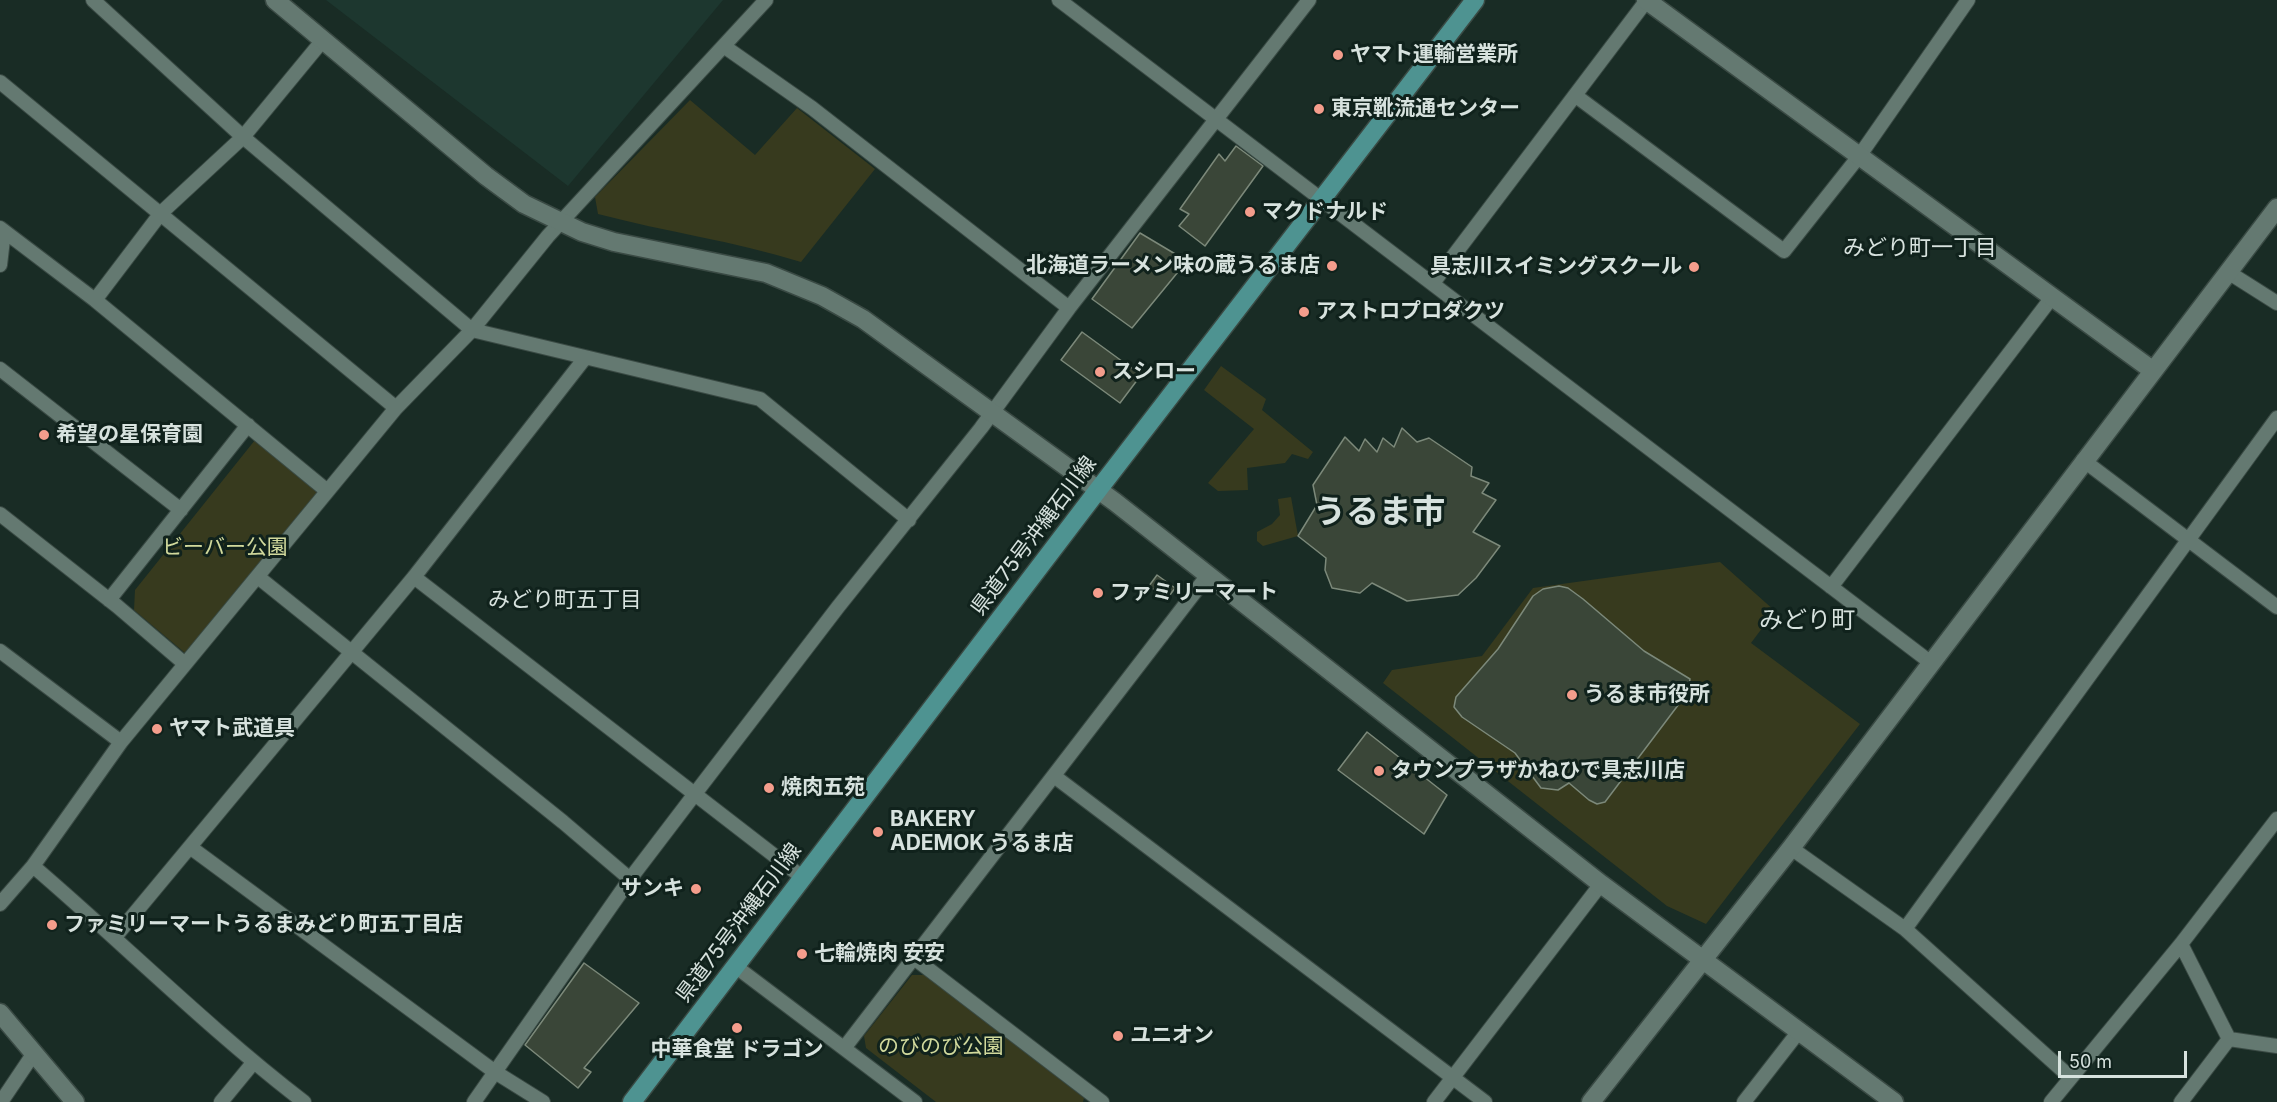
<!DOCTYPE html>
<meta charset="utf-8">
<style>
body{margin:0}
#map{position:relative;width:2277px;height:1102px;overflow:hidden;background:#192c25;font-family:Inter,sans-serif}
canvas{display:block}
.scale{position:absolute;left:2058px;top:1051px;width:129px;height:27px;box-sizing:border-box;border:3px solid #d7e2de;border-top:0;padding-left:8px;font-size:18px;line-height:21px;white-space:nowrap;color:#d7e2de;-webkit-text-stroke:4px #10221c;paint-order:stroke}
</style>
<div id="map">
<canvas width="2277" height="1102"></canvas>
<div class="scale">50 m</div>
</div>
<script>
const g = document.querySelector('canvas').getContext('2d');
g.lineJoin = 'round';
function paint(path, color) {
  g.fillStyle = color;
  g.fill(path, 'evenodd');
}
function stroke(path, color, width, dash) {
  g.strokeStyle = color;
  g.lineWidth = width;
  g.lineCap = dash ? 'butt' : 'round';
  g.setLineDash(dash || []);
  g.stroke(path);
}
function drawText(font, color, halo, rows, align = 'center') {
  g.font = font + ' Inter,"Noto Sans JP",sans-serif';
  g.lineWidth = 6;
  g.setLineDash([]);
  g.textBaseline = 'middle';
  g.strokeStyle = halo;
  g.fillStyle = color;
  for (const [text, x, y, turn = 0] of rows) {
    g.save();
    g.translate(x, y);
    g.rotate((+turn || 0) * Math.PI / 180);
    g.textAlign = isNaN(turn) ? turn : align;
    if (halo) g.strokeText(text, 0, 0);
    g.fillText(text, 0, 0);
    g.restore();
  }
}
paint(new Path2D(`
 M326,0h397l-155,186z`), '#1d372f');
paint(new Path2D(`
 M690,100l65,55 42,-47 78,61 -74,93c-67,-21 -135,-30 -203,-48l-3,-17z
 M1221,366l45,33 -4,11 51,42 -5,7 -16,-5 -7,9 -38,5 1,22 -30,1 -10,-8 46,-54 -50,-39z
 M259,435l67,55 -135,168 -57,-48 1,-20z
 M1291,497l7,39 -35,10 -6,-5v-9l15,-8 8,-9 -2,-16z
 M1720,562l55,49 -24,32 109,81 -154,200 -39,-18 -284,-223 9,-13 90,-14 51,-68z
 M912,975h14l158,123 -1,4h-147l-70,-54 -2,-12z`), '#373a1e');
const building = new Path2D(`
 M1236,146l27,20 -58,80 -26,-20 10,-12 -9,-5 39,-55 6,7z
 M1140,233l47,28 -55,67 -40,-29z
 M1082,332l59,43 -21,28 -59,-43z
 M1402,428l15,14 12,-4 43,29 -1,9 18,7 -7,10 14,7 -23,32 27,14 -24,32 -18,17 -51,6 -35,-18 -12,10 -28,-5 -7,-18 1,-12 -28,-22 19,-31 -4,-20 32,-48 14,14 6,-12 12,13 6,-14 11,9z
 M1157,575l18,13 -8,11 -18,-13z
 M1559,586l9,2 15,11 61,52 46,28 -2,13 -83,110 -8,2 -8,-4 -20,-17 -11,7 -17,-2 -26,-35 -53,-36 -8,-10 2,-10 42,-48 35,-53 10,-7z
 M1367,732l80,63 -23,39 -86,-64z
 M584,963l55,40 -55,65 7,4 -13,16 -53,-43z`);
paint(building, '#3a4638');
stroke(building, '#7c897a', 1.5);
const street = new Path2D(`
 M93,0l150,137 229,193 288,69 149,121
 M1059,0l871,662
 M725,47l87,61 257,200
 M0,82l396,326
 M1576,96l208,155 76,-96 108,-155
 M0,228l95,72 231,190
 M0,265l4,-34
 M2228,272l49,31
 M1433,283l214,-283
 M95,300l66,-87 82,-76 80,-97
 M0,369l181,141
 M2083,460l194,147
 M0,514l117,92 68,58
 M258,577l305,245 67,57
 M414,577l388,300
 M1831,587l222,-291
 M109,600l139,-175
 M0,651l121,91
 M1054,776l431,326
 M190,847l305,225 48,30
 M1791,848l114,81 165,148
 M33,866c91,78 176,163 271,236
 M0,904l33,-38 88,-124 275,-334 76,-78 76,-94 218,-236
 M1905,929l372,-511
 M115,937l299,-360 171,-219
 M2181,944l48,95 48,7
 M914,958l188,144
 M735,966l180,136
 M845,1047l363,-472
 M1,1102l33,-49
 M221,1102l32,-39
 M474,1102l156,-223 64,-84 144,-188 143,-179 88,-120 240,-308
 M1434,1102l167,-218
 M1744,1102l56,-72
 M2051,1102l130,-158 96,-125
 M2181,1102l48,-63`);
const secondary = new Path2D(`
 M275,0l211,176 38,28 58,28 32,10 152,31 56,23 41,23 252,183 486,382 293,218
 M1646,0l506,370
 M0,1013l75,89
 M1591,1102l200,-254 486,-640`);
const primary = new Path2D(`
 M632,1102l466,-612 377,-490`);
stroke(street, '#3a4a44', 16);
stroke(secondary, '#3a4a44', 21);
stroke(primary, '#3a4a44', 21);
stroke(street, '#647971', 14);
stroke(secondary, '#647971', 18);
stroke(primary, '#4e9391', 18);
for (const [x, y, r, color] of [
 [1338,55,6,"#f49d8c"],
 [1319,109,6,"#f49d8c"],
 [1250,212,6,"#f49d8c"],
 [1332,266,6,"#f49d8c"],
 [1694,267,6,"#f49d8c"],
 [1304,312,6,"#f49d8c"],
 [1100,372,6,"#f49d8c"],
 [44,435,6,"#f49d8c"],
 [1098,593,6,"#f49d8c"],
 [1572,695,6,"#f49d8c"],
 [157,729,6,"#f49d8c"],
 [1379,771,6,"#f49d8c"],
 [769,788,6,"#f49d8c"],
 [878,832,6,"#f49d8c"],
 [696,889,6,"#f49d8c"],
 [52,925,6,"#f49d8c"],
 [802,954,6,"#f49d8c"],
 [737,1028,6,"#f49d8c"],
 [1118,1036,6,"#f49d8c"]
]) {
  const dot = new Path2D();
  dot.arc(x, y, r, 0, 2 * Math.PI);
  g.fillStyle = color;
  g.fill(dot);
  stroke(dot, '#10221c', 2);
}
drawText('bold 21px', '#d7e2de', '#10221c', [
 ["ヤマト運輸営業所",1350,55],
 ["東京靴流通センター",1331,109],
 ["マクドナルド",1262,212],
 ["北海道ラーメン味の蔵うるま店",1320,266,"right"],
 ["具志川スイミングスクール",1682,267,"right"],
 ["アストロプロダクツ",1316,312],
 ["スシロー",1112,372],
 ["希望の星保育園",56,435],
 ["ファミリーマート",1110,593],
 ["うるま市役所",1584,695],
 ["ヤマト武道具",169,729],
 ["タウンプラザかねひで具志川店",1391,771],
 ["焼肉五苑",781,788],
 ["BAKERY",890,820],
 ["ADEMOK うるま店",890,844],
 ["サンキ",684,889,"right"],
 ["ファミリーマートうるまみどり町五丁目店",64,925],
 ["七輪焼肉 安安",814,954],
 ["ユニオン",1130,1036],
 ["中華食堂 ドラゴン",737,1050,"center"]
], 'left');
drawText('21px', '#d7e2de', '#10221c', [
 ["県道75号沖縄石川線",1034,536,-53],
 ["県道75号沖縄石川線",739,923,-53]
]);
drawText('21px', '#d1d99c', '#10221c', [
 ["ビーバー公園",225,548],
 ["のびのび公園",941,1047]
]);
drawText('22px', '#d7e2de', '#10221c', [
 ["みどり町一丁目",1920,248],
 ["みどり町五丁目",565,600]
]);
drawText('24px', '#d7e2de', '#10221c', [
 ["みどり町",1807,621]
]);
drawText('bold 33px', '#d7e2de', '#10221c', [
 ["うるま市",1379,513]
]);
</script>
